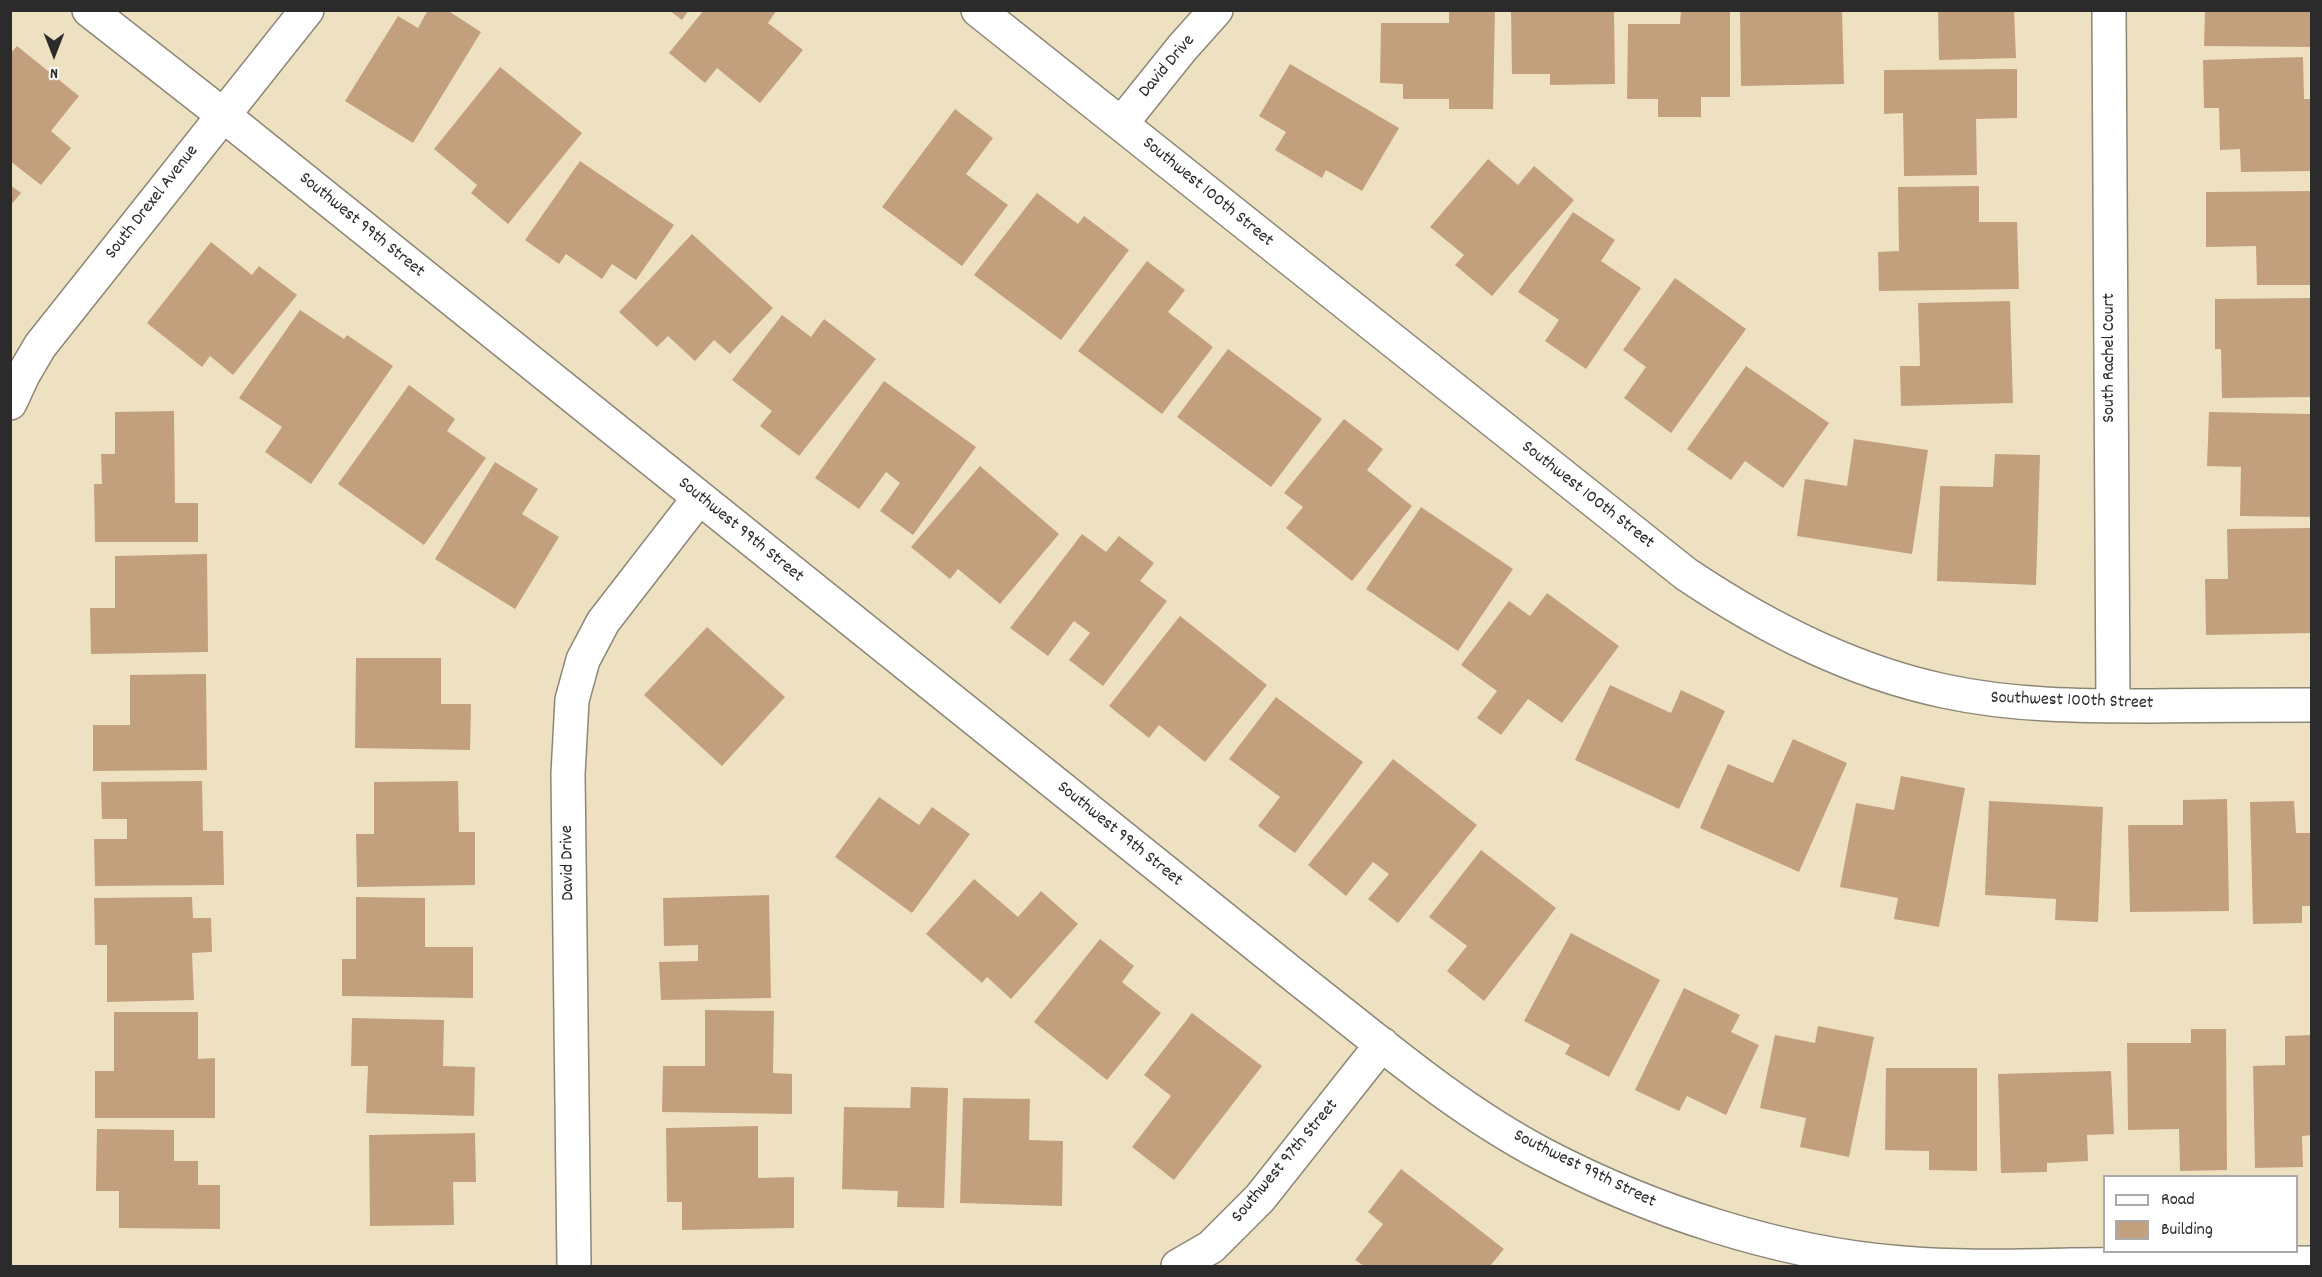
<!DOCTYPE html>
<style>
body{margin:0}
#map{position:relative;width:2322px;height:1277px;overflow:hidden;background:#eee1c2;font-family:Dekko,sans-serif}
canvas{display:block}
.frame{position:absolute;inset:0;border:12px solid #2b2b2b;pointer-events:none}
.legend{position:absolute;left:2103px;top:1175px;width:195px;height:78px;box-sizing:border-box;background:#fff;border:2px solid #aaa;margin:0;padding:8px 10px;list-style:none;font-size:18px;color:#2b2b2b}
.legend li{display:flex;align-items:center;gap:12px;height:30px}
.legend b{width:30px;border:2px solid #aaa}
.north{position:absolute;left:24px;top:24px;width:60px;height:60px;-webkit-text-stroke:4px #fff;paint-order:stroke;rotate:180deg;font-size:16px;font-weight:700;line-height:24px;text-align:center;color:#2b2b2b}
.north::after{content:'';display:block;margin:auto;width:21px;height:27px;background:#2b2b2b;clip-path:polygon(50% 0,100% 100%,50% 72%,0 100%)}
</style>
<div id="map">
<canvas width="2322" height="1277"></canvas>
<div class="frame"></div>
<ul class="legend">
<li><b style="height:8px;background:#fff"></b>Road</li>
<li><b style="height:16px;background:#c3a07d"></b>Building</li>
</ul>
<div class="north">N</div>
</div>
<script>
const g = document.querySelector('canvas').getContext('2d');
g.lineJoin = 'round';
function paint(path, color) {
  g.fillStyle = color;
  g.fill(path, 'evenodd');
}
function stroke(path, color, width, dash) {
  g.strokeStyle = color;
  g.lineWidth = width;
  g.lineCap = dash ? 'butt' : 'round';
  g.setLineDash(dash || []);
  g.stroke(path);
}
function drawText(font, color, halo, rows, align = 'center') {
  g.font = font + ' Dekko,sans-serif';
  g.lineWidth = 5;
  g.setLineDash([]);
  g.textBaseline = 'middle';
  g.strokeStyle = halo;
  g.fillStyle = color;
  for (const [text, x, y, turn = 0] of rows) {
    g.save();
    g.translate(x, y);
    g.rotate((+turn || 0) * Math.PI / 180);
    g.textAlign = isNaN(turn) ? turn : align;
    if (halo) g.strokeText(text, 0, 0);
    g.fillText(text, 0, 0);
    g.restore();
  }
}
paint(new Path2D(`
 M428,10h19l34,22 -68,111 -68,-42 53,-85 20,12z
 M669,10h20l-7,10z
 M704,10h73l-9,13 35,27 -43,53 -43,-35 -12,15 -36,-30z
 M1449,10h46l-2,99h-44v-10h-46v-15l-23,-1 1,-60h68z
 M1511,10h103l1,74 -65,1v-11h-38z
 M1681,10h49v87h-29v20h-43v-18h-31l1,-75h52z
 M1740,10h102l2,74 -103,2z
 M1938,10h76l2,48 -77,2z
 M2205,10h107v37l-108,-1z
 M17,46l62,50 -28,35 20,17 -30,37 -31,-24v-107z
 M2303,57l1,42h8l-1,72 -70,1 -1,-23 -20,1 -1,-42h-15l-1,-48z
 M1290,64l109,64 -37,63 -36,-21 -4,8 -47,-28 11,-18 -27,-16z
 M500,67l82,66 -74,91 -37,-31 6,-8 -43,-36z
 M2017,69v49l-41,1 1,56 -73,1 -1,-63 -19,1v-44z
 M955,109l38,29 -27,36 42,31 -46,61 -80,-59z
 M1488,159l30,26 16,-19 40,34 -82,96 -37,-31 9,-10 -34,-28z
 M580,161l94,64 -38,55 -24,-16 -10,15 -36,-25 -7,10 -34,-24z
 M10,185l11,8 -11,13z
 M1979,186v36h38l2,67 -140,2 -1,-39 21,-1 -1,-64z
 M2312,191v94h-55l-1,-39 -50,1v-55z
 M1037,193l41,31 6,-8 45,34 -68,90 -87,-65z
 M1573,212l42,28 -14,21 40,27 -55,81 -41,-28 14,-21 -41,-28z
 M692,234l81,74 -43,46 -16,-14 -19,21 -27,-25 -11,11 -38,-35z
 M211,242l41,33 7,-9 38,29 -64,80 -23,-19 -8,11 -55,-44z
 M1147,261l38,29 -17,22 45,35 -51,67 -84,-63z
 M1675,278l71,51 -75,104 -47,-35 22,-31 -23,-17z
 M2312,298v99l-90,1 -1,-49h-6v-50z
 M2010,301l3,102 -112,3 -1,-40h20l-2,-63z
 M300,310l44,29 3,-4 46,31 -82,118 -46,-32 17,-25 -43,-29z
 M782,315l29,22 13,-18 52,40 -77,97 -39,-30 12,-15 -40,-31z
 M1228,349l94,70 -51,68 -94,-70z
 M1746,366l83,57 -46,65 -38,-27 -14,19 -44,-31z
 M884,381l92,66 -63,88 -33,-24 20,-28 -14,-11 -27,37 -44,-31z
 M409,385l46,34 -8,12 39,27 -62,87 -86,-61z
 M174,411l1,92h23v39h-103l-1,-58h8l-1,-30h14v-42z
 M2209,412l103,2v103l-72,-1 1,-49 -34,-1z
 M1344,419l39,30 -16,21 45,36 -60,75 -66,-53 17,-21 -19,-14z
 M1854,439l74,11 -16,104 -115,-18 8,-57 42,7z
 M1995,454l45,1 -4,130 -99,-4 3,-95 53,1z
 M495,462l43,27 -16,25 37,23 -44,72 -80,-50z
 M980,466l79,68 -59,70 -42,-35 -8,10 -39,-32z
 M1421,507l92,62 -55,82 -92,-62z
 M2312,528v105l-106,2 -1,-56h23l-1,-50z
 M1082,534l24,18 13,-16 35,27 -14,18 27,20 -64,85 -34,-26 21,-27 -16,-12 -26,35 -38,-28z
 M207,554l1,98 -117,2 -1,-46h25v-52z
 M1547,593l72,53 -57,77 -34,-24 -27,36 -24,-17 20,-27 -36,-26 48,-64 21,15z
 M1180,616l87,69 -62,77 -46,-37 -10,13 -40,-32z
 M707,627l78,70 -63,69 -78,-71z
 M356,658h85v46h30l-1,46 -115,-2z
 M206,674l1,96 -114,1v-46h37v-50z
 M1610,685l61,28 10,-23 44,21 -46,98 -104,-49z
 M1276,697l87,65 -68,91 -37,-27 22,-29 -51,-38z
 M1793,739l54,24 -48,109 -99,-44 28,-64 45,19z
 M1393,759l84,66 -79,98 -30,-24 21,-25 -16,-12 -27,34 -38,-31z
 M1901,776l64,12 -26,139 -45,-8 4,-21 -58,-11 16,-84 38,7z
 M202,781l1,50h20l1,54 -129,1 -1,-47h33v-20h-25l-1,-37z
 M458,781l1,51h16v53l-118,2 -1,-53h18v-52z
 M879,797l40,28 13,-18 38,27 -58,79 -77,-56z
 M2227,799l2,112 -99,1 -2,-87h55v-25z
 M1989,801l114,6 -5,115 -43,-2 1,-21 -71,-4z
 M2294,801l2,32h16v73h-10v17l-49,1 -3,-122z
 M1481,850l75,58 -72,93 -37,-30 20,-25 -38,-29z
 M974,879l44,38 23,-26 37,33 -67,75 -24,-22 -5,6 -56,-49z
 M769,895l2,103 -110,2 -2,-38 39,-1v-16l-34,1 -1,-48z
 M192,897l1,21h18l1,34 -20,1 2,47 -87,2v-57h-12l-1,-47z
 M356,897l69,1v49h48v51l-131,-2v-37h14z
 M1571,933l89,47 -51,97 -44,-23 5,-9 -46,-24z
 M1100,939l34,27 -12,16 39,31 -54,67 -73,-58z
 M1684,988l56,27 -9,17 28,13 -33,70 -39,-19 -8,15 -44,-21z
 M705,1010l69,1 -1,62 19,1v40l-130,-2 1,-46h42z
 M114,1012h84v47l17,-1v60h-120v-47h19z
 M1192,1013l70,53 -88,114 -42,-33 39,-51 -27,-21z
 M352,1018l92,2 -1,46 32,1 -1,49 -108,-3 2,-47h-17z
 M1818,1026l56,11 -25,120 -49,-10 6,-29 -46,-10 15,-73 40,8z
 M2191,1029h35l1,141 -47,1 -1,-42 -51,1 -1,-87h64z
 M2312,1035v100l-10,1 1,31 -48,1 -2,-102 32,-1v-29z
 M1886,1068h91v103l-48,-1v-19l-44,-1z
 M2111,1071l3,63 -27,1 1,26 -41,2v9l-46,1 -3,-99z
 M911,1087l37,1 -4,120 -47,-1 1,-16 -56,-2 2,-82 66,1z
 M963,1098l67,1 -1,41 34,1 -1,65 -102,-3z
 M758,1126v52l36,-1v51l-112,2v-28h-15l-1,-74z
 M97,1129l77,1v31h24v24h22v44l-101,-1v-37h-23z
 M475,1133l1,49h-23l1,43 -84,1 -1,-91z
 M1401,1169l103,80 -14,17h-126l-9,-6 28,-36 -15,-12z`), '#c3a07d');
const minor = new Path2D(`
 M89,10l134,105 1077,865c78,61 156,129 244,175 107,56 238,99 358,108 56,5 113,3 169,2 80,0 160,-1 241,-2
 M978,10l708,564c79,53 164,97 258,117 69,15 139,15 208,15 53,-1 106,-1 160,-1
 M2109,10l4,696
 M1121,124l61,-76 34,-38
 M10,403l13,-28 17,-29 267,-336
 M574,1266l-6,-492 4,-74 11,-40 20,-38 96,-124
 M1178,1266l33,-19 49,-49 122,-154`);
stroke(minor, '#8c8676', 36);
stroke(minor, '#fff', 33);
drawText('18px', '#2b2b2b', '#fff', [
 ["David Drive",1168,67,-50],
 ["Southwest 100th Street",1207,193,39],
 ["South Drexel Avenue",153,203,-52],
 ["Southwest 99th Street",361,226,39],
 ["South Rachel Court",2111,358,-90],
 ["Southwest 100th Street",1587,496,38],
 ["Southwest 99th Street",740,531,39],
 ["Southwest 100th Street",2072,702,2],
 ["Southwest 99th Street",1119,835,39],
 ["David Drive",569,863,-91],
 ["Southwest 97th Street",1286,1162,-50],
 ["Southwest 99th Street",1584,1170,26]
]);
</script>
